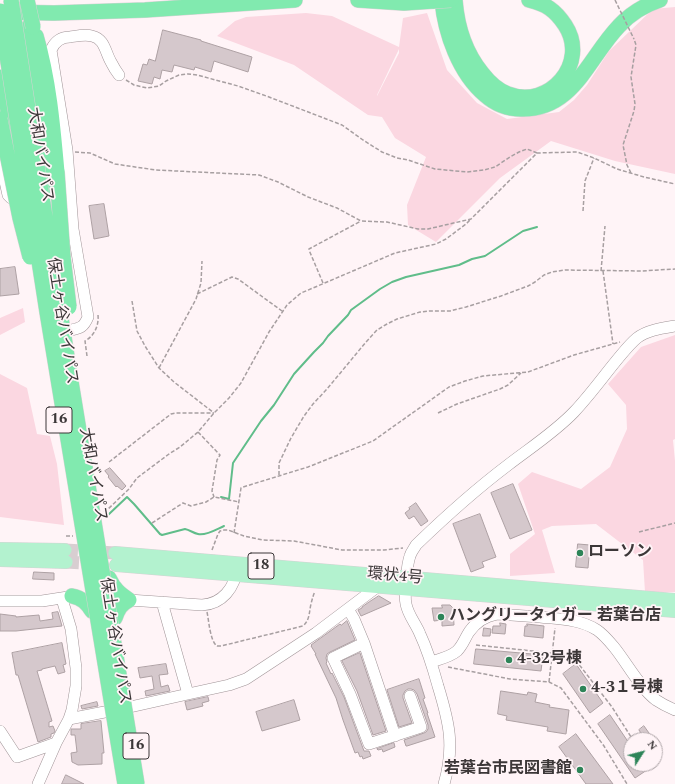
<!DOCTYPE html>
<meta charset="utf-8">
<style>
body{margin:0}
#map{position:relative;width:675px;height:784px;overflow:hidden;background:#fff4f7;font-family:Spectral,serif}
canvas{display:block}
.north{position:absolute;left:623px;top:732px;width:40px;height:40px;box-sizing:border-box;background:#fff4f7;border:1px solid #b1a8ab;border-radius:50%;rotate:54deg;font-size:11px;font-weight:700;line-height:16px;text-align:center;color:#3c3738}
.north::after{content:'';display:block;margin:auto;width:14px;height:18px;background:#2d8458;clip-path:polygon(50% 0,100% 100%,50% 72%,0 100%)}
</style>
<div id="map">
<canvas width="675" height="784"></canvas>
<div class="north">N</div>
</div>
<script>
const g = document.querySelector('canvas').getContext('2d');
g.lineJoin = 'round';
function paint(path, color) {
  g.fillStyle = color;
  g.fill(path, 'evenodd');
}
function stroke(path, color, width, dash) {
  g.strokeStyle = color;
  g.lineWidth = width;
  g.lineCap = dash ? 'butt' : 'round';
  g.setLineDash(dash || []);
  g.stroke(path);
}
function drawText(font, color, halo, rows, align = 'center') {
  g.font = font + ' Spectral,"Noto Sans JP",serif';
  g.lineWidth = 3.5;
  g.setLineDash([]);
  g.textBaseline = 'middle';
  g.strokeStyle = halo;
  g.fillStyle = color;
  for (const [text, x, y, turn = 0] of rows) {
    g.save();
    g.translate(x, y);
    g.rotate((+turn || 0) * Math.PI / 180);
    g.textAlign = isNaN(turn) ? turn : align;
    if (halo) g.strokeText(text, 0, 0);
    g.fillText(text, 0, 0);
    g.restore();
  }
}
paint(new Path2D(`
 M675,7v167l-60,-13 -64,-20 -51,37 -64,64 -28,-17 -1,-20 19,-48 -31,-19 -13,-21 -14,-2 -74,-50 -77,-29 18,-15 11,-4 60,-4 26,3 67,31 4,-29 24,-5 20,57 30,33 30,16 52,-7 15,-12 13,-15 22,-34 44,-42zM399,49v4l-22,43v-1z
 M23,308l2,14 -25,13v-17z
 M675,335v104l-2,1 2,21v131h-30l-2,-32 -47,-36 -44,2 -10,4 13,43 -45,3v-22l25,-20 -17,-50 14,-12 49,17 29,-22 17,-38 -1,-24 -18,-21 33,-37z
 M0,374l27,14 10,46 13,2 7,28 7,61 -64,-8z`), '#fbd7e1');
stroke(new Path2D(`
 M221,497l8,2 4,-36 28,-42 13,-16 20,-31 20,-22 9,-9 5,-7 20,-21 3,-5 29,-21 12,-7 14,-5 53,-12 13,-6 13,-3 38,-25 14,-4
 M108,515l19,-18 7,7 26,30 2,1 23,-6c5,1 8,4 13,5 8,2 19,-5 26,-8`), '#60bd8a', 2);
const building = new Path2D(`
 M163,30l38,10v1l51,16 -4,15 -34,-11 -3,11 -16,-5 -1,3 -20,-5 -2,7 -10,-2 -2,9 -6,-2 -2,7 -14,-3 5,-17 4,1 2,-6 6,2z
 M104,204l5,32 -15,3 -5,-33z
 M15,267l4,27 -19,2v-27z
 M110,468l16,18 -4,4 -5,-4 -1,1 -8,-10 1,-1 -4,-5z
 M513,484l19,46 -22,9 -19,-46z
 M416,503l12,18 -7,5 -7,-10 -5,3 -4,-6 5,-4 -1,-1z
 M480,514l16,43 -14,5 2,5 -13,5 -18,-48z
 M578,544l12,1 -2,23 -12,-1z
 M34,572l20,1v7l-21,-1z
 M379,596l12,7 -30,13 -3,-6 4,-2v-1l7,-5z
 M442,605h8l3,3 1,17 -12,1v-6l-8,1 -2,-13h10z
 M58,612l4,14 -46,5h-16v-17l16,2v1l23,-2 1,6 13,-2 -1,-6z
 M347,621l8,19 -25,12 -3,2 -1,4 1,4 -1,1 5,11 1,-1 12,24 20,54h5l2,5 -8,3 -1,-3 -2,1 -2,-5 -3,1 -12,-33 -7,-22 -21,-44h1l-5,-8h1l-1,-1 29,-21 1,1z
 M500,623l6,1 -1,10 -13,-1 1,-7h7z
 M527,624l17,2 -1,12 -19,-2 1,-10h2z
 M484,628l7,1 -1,7h-7z
 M62,643l4,21 -3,1 2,7 -7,2 -3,-8 -13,3v1l-5,1 15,50 -3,1v5l4,-1 2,5 -1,2 -3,1v3l-13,5 -20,-67h-2l-4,-22z
 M476,649l67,6 -2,16 -67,-7z
 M360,653l26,78 -13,4 -16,-44 -15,-30z
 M166,664l2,10 -9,1 2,12 7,-2 2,6 -24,5 -1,-5 9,-2 -2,-13 -12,2 -2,-10z
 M576,664l27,39 -13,10 -27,-39z
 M419,679l6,19 -2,1 5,14h-1l8,24 -28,9h-1l-2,-6 20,-7 2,-1 2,-3v-4l-11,-31 -3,-4 -3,-1h-3l-3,2 -2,4v3l9,25 -13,4 -12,-37z
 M501,691l26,4 1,-3 9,2 -2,8 15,3 -1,2 20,3 -3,24 -19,-3 1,-4 -42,-7 1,-4 -9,-2z
 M208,697l1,4 -7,2 1,3 -16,4 -2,-8z
 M294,700l6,20 -38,11 -6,-19z
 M97,702l1,4 -16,3 -1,-3z
 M610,715l21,31v18h12l4,6 -12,8 -37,-54z
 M101,721l3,32h-2v11l-24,1 -6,-3 -1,-9 6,-1 -2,-17h-4v-6h10v-5z
 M644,726l10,14h-9l-6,-10z
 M576,734l37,50h-27l-27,-37z
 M394,743l1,4 -12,5 -1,-3 -4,1 -1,-1z
 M66,775l18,9h-22z`);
paint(building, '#d5c8cc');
stroke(building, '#aea1a4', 1);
stroke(new Path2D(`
 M65,550l50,3
 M66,562l33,2`), '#d8ced1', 13, [13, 6]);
const minor = new Path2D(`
 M0,159l8,36 3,3 10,-1
 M67,331c12,-3 16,-2 21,-14l-15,-88 -6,-79 -16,-100c4,-9 10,-13 19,-13 7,-1 15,-3 22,-1 13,3 13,16 19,26 2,4 5,9 8,13
 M129,600l73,5c20,-1 33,-17 35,-37
 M0,601h42l26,-4
 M162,602l26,92
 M348,609l6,10 10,24 31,93
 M364,643l-31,15 17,36 19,50 52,-17 -11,-31
 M431,662c9,-3 19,-5 26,-11 6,-6 8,-13 12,-19 7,-10 16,-16 28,-18 15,1 29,2 43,3 19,2 40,2 57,13 6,4 12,11 17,17 13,16 26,41 42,53 6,4 12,7 19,10
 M69,719l61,-12 58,-13 41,-9 17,-6 70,-46 61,-46
 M0,731l17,26 39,-14
 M38,784l18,-41 13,-24 3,-9 4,-24v-18l-5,-39 -9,-30
 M444,784c11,-38 5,-62 -6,-98 -5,-18 -10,-35 -18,-52 -4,-10 -12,-19 -14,-30 -2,-9 1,-40 4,-48 1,-4 4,-7 6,-11 29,-28 59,-55 92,-80 22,-17 47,-33 66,-53 17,-18 31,-38 47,-57 5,-6 10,-12 16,-17 10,-8 26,-10 38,-12`);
const major = new Path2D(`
 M0,549l65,1
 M115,553l560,47
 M0,560l66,2
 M116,565l559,46`);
const highway = new Path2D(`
 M358,0l46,3 30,-2
 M442,0c3,33 17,73 43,95 10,9 23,14 36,14 53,1 67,-51 98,-83 11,-12 26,-21 41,-26
 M455,0c2,26 10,52 27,73 7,9 15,17 26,21 41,16 82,-31 57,-69 -10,-15 -19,-21 -36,-25
 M1,12l53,1 91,-3 150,-10
 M27,28l17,128 2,36
 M36,36c13,44 17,91 21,136
 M3,77l13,89
 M109,578c5,11 10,15 20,22 -8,4 -11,9 -14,18
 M72,596c10,2 15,7 20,15`);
stroke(minor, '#a09497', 12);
stroke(major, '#d4d3d3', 14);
stroke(highway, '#d4d3d3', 16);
stroke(new Path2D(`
 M126,80l8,5 13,3 12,-2 7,-5 13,-6 9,-1 9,1 41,11 31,11 73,28 21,15 19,12 15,6 11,2 27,9 32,3 17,-2 11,-3 15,-10 9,-5 8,-3 10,4
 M75,152l15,1 25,11 41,6 103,5 19,7 30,15 29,11 24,13 26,1 31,7h10l43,-10 66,-66 40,-1 17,6 23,11 27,8 31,7
 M631,173l-4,-8 -4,-20 11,-34 1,-7 -4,-27 5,-32 -2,-6
 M583,211l2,-30 9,-23
 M601,271l4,-45
 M603,271l10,73
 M323,283l-14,-33v-1l52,-28
 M197,294l35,-17 6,2 44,32
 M132,301l5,30 8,15 14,22 15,14 40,31
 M87,356l-2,-15c9,-5 14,-15 13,-26
 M159,368l37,-69 5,-16 1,-22
 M438,413l19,-9 43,-15 8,-4 13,-12
 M198,432l22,23 -3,5 -5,31 2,6
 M109,462l62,-48 5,-1h38
 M279,475v-12l12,-25 13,-22 9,-12 14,-15 39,-47 11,-12 10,-6 10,-5 23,-7 9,-1h21l16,-4 35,-11 27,-10 7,-4 9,-7 8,-3 13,-2 77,1 33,-2
 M104,512l3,-2 22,-21 8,-11 32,-24 11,-7 18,-15 16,-19 15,-15 12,-15 28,-51 18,-27 14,-12 12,-5 82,-35 41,-9 10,-5 20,-15 5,-5
 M152,523l31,-20 8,3 15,-4 8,-5 25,5
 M639,532l36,-9
 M234,533l7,-45 2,-1 65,-20 65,-26 76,-54 16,-6 18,-5 45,-4 46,-17 46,-13
 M66,536h7
 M212,550l6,-16 2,-3 4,-1h4l16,6 19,4 31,1 48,9h42l19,-2
 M207,612c2,9 3,29 10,34h4l82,-20c7,-6 6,-14 8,-22 1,-4 2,-8 4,-13
 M476,645l76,8 22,5 38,49 21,33
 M448,667l62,12 39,3 12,6 43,58 23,38
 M549,682l6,-54
 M649,764l3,5`), '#a79fa1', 1.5, [4, 2]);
stroke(minor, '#fff', 11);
stroke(major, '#b3f2cf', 13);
stroke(highway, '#81eaaf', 15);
const highwayBridge = new Path2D(`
 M11,0l61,388 65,396
 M27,0l6,27
 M434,1l17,-1
 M0,11l47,301 78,472
 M0,119l20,99 10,39
 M57,172l6,85 6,50`);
stroke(highwayBridge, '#d4d3d3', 16, []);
stroke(new Path2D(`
 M615,0l19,39`), '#a79fa1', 1.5, [4, 2]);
stroke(highwayBridge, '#81eaaf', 15);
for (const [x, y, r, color] of [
 [580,553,4,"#2d8458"],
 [441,617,4,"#2d8458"],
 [509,660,4,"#2d8458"],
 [583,689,4,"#2d8458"],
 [580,770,4,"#2d8458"]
]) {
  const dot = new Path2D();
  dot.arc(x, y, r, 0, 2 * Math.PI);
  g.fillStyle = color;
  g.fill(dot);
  stroke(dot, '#fff4f7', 1.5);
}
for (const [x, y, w] of [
 [59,420,26],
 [261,566,26],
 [136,746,26]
]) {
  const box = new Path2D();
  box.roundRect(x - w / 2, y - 13, w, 26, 3);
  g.fillStyle = '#fff4f7';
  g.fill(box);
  stroke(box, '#3c3738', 1);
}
drawText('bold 15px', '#3c3738', null, [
 ["16",59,420],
 ["18",261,566],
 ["16",136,746]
]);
drawText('16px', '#3c3738', '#fff4f7', [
 ["大和バイパス",39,155,81],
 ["保土ヶ谷バイパス",61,321,81],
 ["大和バイパス",92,475,80],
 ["環状4号",395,577,5],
 ["保土ヶ谷バイパス",114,641,81]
]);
drawText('bold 16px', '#3c3738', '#fff4f7', [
 ["ローソン",588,553],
 ["ハングリータイガー 若葉台店",449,617],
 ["4-32号棟",517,660],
 ["4-3１号棟",591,689],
 ["若葉台市民図書館",572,770,"right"]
], 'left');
</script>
